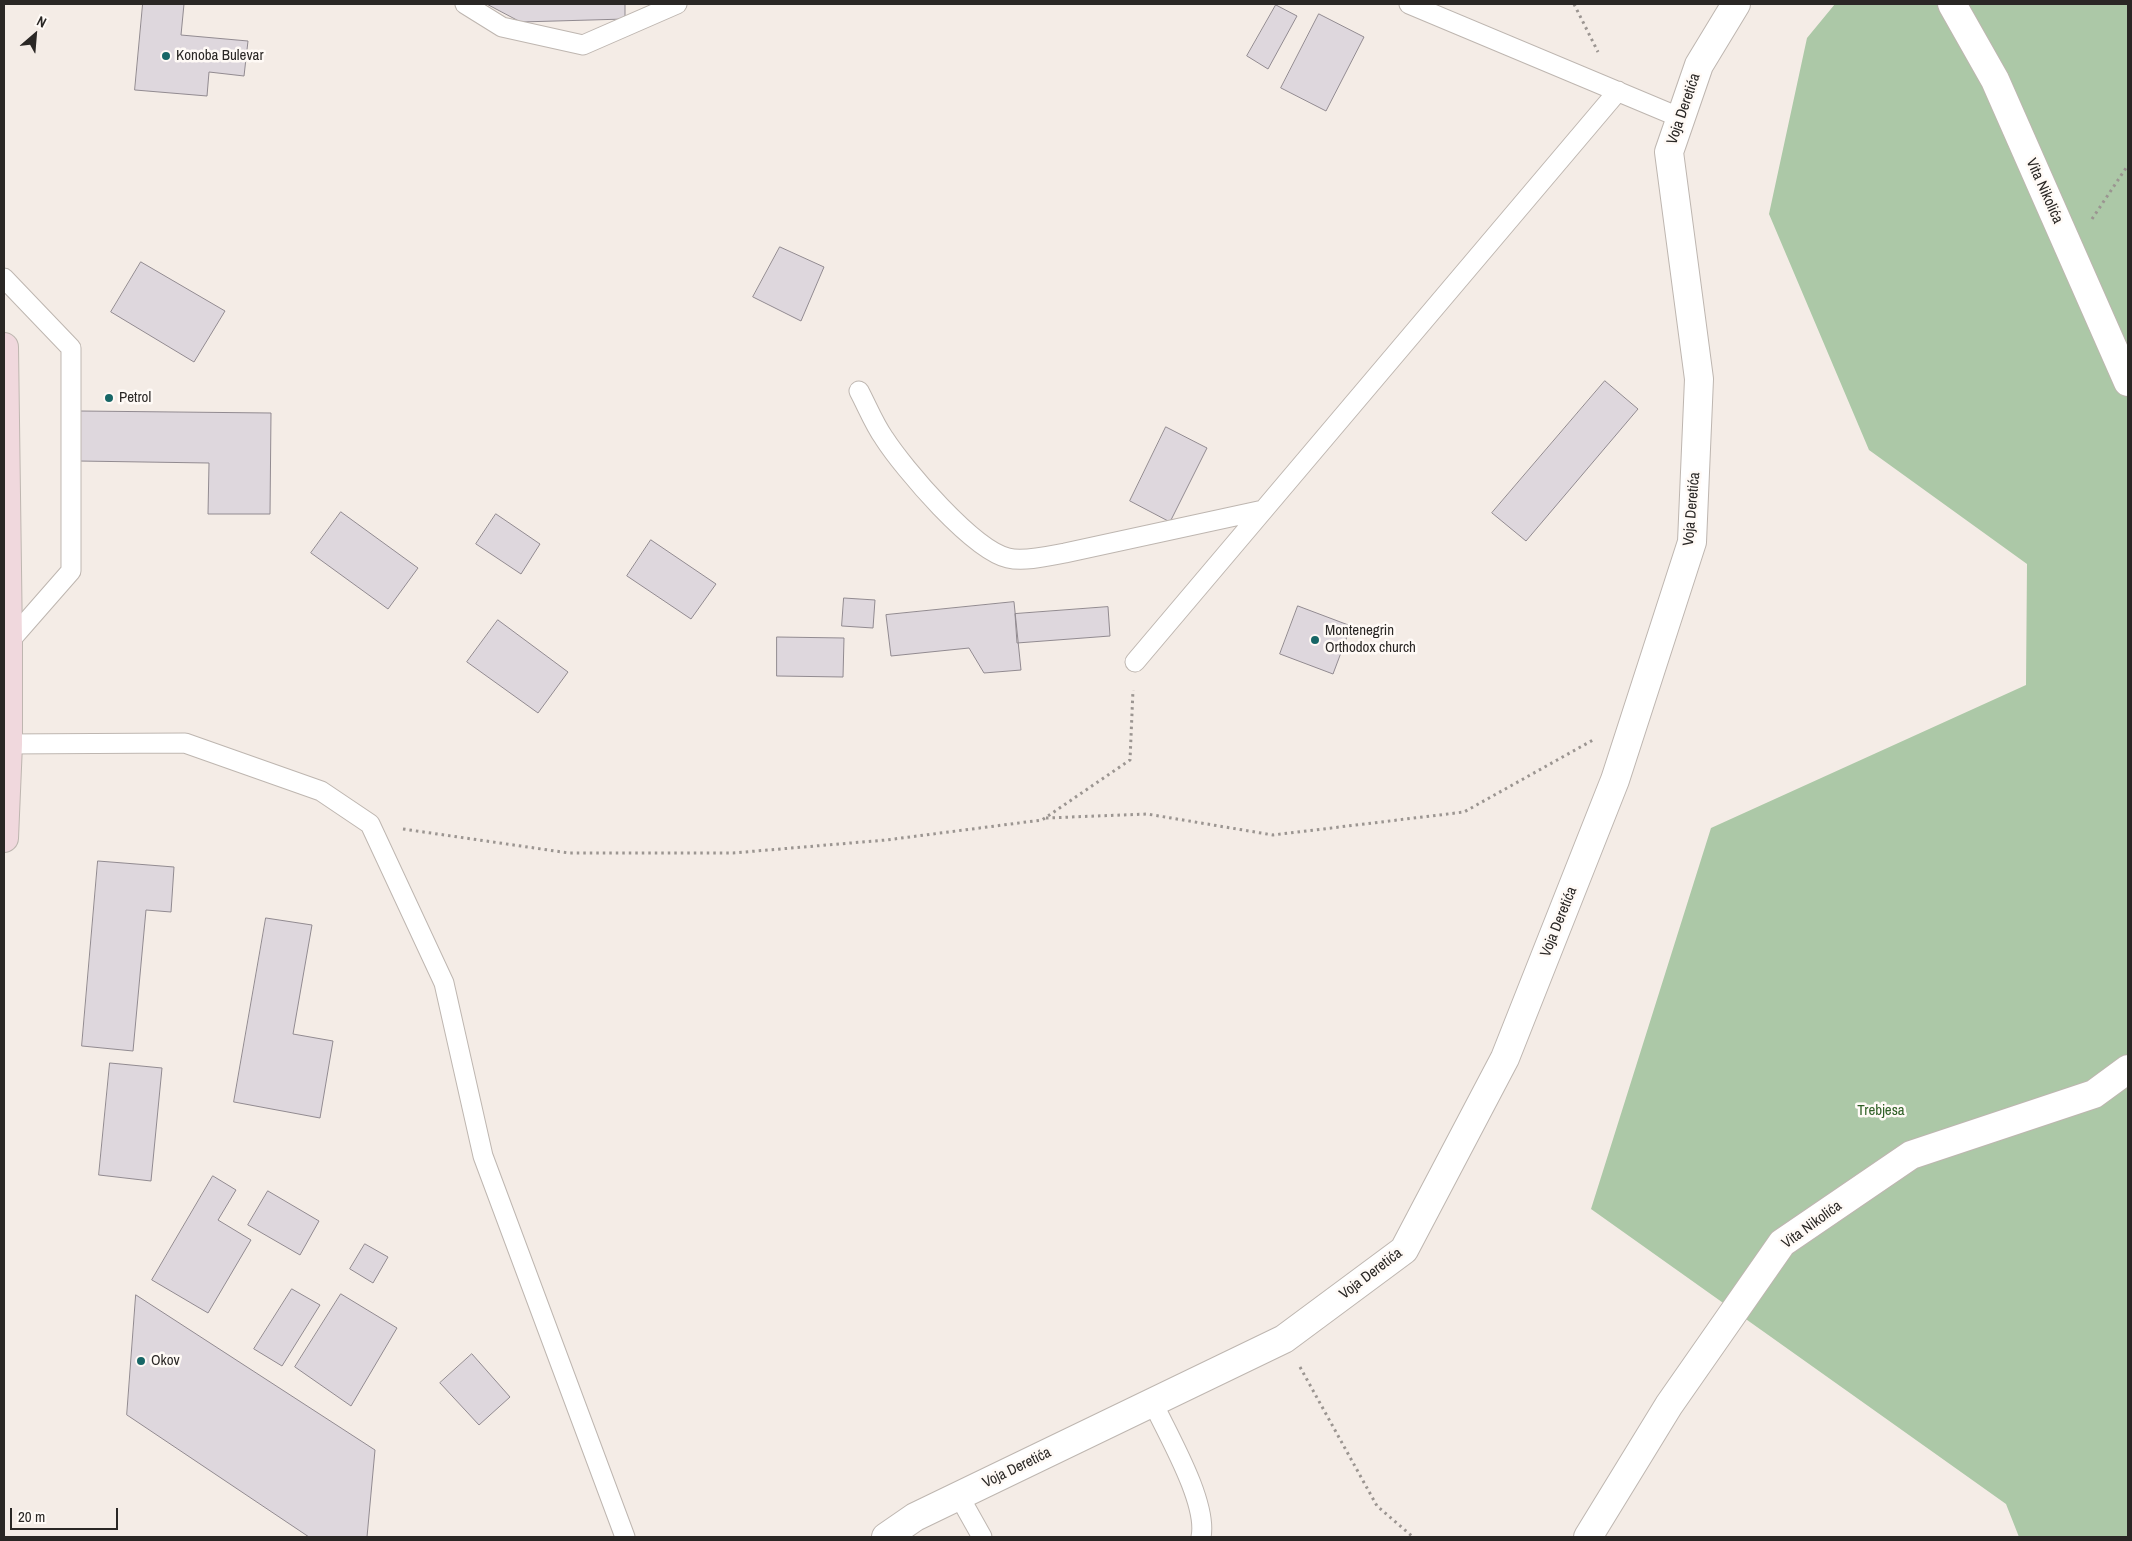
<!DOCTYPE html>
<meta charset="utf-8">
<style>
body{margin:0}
#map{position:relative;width:2132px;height:1541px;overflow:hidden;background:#f4ece6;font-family:"Archivo Narrow",sans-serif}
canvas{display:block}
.frame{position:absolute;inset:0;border:5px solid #2a2725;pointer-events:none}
.north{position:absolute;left:10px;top:10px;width:50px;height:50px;-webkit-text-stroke:4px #fffaf6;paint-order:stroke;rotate:27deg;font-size:14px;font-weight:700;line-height:20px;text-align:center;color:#2a2725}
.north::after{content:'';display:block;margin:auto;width:18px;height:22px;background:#2a2725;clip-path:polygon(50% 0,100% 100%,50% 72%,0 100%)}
.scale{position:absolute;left:10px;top:1508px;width:108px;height:22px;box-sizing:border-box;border:2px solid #2a2725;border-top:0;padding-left:6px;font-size:15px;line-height:18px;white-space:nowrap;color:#2a2725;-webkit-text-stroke:4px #fffaf6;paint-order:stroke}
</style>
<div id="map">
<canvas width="2132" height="1541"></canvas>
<div class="frame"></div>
<div class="north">N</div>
<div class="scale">20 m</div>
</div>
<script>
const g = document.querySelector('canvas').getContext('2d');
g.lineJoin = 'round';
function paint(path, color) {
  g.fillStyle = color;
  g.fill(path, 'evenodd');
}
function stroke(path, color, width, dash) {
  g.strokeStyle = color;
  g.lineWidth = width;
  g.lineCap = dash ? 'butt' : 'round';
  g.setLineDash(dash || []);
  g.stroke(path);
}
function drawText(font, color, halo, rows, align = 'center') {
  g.font = font + ' "Archivo Narrow",sans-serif';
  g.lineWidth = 5;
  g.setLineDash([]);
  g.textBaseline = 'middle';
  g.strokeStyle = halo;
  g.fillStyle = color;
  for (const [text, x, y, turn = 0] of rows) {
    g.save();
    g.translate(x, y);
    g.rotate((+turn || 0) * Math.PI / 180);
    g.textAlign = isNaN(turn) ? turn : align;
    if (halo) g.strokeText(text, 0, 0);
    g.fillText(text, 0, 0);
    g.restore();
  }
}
paint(new Path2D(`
 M1835,4h293v1533h-109l-13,-33 -415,-295 120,-381 315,-143 1,-121 -158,-114 -100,-236 38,-176z`), '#acc8a7');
const building = new Path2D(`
 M143,4h41l-3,31 67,6 -4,35 -35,-4 -2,24 -72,-6z
 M487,4h138v15l-104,3z
 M1276,5l21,11 -29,53 -21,-13z
 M1319,14l45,23 -38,74 -45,-23z
 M780,247l44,20 -23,54 -48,-24z
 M141,262l84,49 -31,51 -83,-50z
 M1605,381l33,28 -112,132 -34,-28z
 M79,411l192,2 -1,101h-62l1,-51 -131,-2z
 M1166,427l41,21 -37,74 -40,-21z
 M341,512l77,56 -30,41 -77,-56z
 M496,514l44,30 -19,30 -45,-30z
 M651,540l65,44 -25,35 -64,-43z
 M844,598l31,2 -2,28 -31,-2z
 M1014,602l7,68 -37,3 -15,-25 -78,8 -5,-41z
 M1298,606l53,20 -18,48 -53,-20z
 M1108,607l2,29 -93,7 -2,-29z
 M498,620l70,52 -30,41 -71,-51z
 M777,637l67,1 -1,39 -66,-1z
 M98,861l76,6 -3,45 -25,-2 -13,141 -51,-5z
 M266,918l46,7 -19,109 40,7 -13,77 -86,-16z
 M110,1063l52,5 -11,113 -52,-6z
 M213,1176l23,14 -18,30 33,20 -43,73 -56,-33z
 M268,1191l51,30 -19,34 -52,-30z
 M365,1244l23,13 -15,26 -23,-14z
 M292,1289l28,16 -38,61 -28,-17z
 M341,1294l56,34 -46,78 -56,-39z
 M136,1295l239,155 -8,87h-58l-182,-122z
 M472,1354l38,43 -31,28 -39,-42z`);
paint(building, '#ded7dd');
stroke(building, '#918a90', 1);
const lane = new Path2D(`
 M465,4l37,23 81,18 94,-41
 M1409,4l272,114
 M4,278l67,70v223l-63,72
 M859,391c8,15 15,33 25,47 20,31 89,112 124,120 16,4 41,-2 57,-5l198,-43
 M1135,662l483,-571
 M4,744l181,-1 136,48 49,33 74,159 39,173 142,381
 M1153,1403c15,32 55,100 48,134
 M959,1496l23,41`);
const street = new Path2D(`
 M1952,4l43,76 133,302
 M886,1537l29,-20 369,-178 120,-89 101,-192 110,-278 77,-238 7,-163 -30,-227 30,-87 37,-61
 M1588,1537l81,-132 113,-162 129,-88 183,-61 34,-25`);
const secondary = new Path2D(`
 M4,347l4,296v101l-4,94`);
stroke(lane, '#beb6b0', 21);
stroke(street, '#beb6b0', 30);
stroke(secondary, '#beb6b0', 30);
stroke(new Path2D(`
 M1574,4l24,48
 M2092,219l36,-54
 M1046,818l101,-4 126,21 191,-23 129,-72
 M403,829l166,24h164l153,-13 156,-20 88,-60 3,-70
 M1300,1367l77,139 36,31`), '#9b9591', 3, [2.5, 4]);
stroke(lane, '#fff', 19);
stroke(street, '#fff', 28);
stroke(secondary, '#f0d8dd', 28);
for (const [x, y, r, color] of [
 [166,56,5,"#176666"],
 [109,398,5,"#176666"],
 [1315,640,5,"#176666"],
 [141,1361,5,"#176666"]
]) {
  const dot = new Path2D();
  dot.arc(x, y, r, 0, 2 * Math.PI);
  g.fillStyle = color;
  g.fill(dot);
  stroke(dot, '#fffaf6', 2);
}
drawText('15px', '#2a2725', '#fffaf6', [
 ["Konoba Bulevar",176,56],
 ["Petrol",119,398],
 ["Montenegrin",1325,631],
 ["Orthodox church",1325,648],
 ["Okov",151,1361]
], 'left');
drawText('15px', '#2a2725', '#fffaf6', [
 ["Voja Deretića",1684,109,-71],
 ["Vita Nikolića",2044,191,66],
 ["Voja Deretića",1692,509,-85],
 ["Voja Deretića",1559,922,-68],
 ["Vita Nikolića",1812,1225,-36],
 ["Voja Deretića",1371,1274,-37],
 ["Voja Deretića",1017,1468,-26]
]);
drawText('15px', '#306027', '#fffaf6', [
 ["Trebjesa",1881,1111]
]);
</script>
